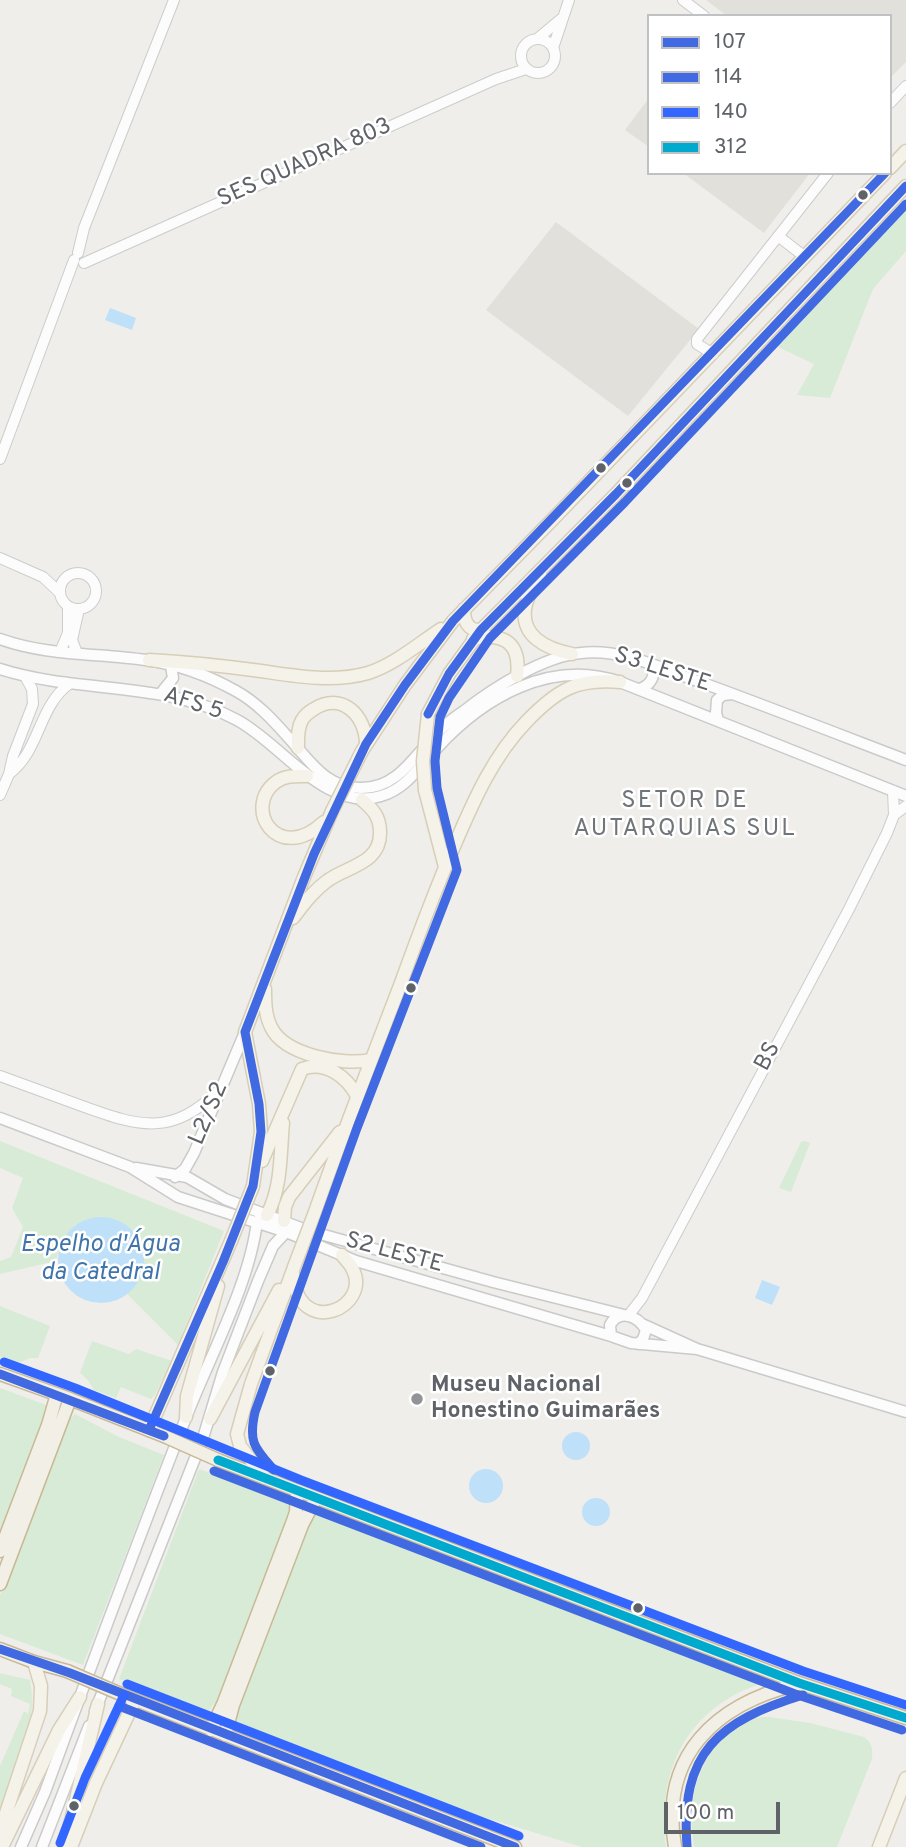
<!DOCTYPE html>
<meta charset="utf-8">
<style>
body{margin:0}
#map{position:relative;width:906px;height:1847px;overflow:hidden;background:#efeeea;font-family:Overpass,sans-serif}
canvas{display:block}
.legend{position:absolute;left:647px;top:14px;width:245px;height:161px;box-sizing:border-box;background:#fff;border:2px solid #bfc1c3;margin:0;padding:9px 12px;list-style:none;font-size:21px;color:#5f6368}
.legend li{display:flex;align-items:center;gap:14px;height:35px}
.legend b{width:35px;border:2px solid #bfc1c3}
.scale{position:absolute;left:664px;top:1802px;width:116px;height:32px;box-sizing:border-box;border:4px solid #5f6368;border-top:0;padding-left:9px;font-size:21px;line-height:24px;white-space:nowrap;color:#5f6368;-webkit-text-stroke:5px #fff;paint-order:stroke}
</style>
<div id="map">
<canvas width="906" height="1847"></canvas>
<ul class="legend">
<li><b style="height:9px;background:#4169e1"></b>107</li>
<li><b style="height:9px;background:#4169e1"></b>114</li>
<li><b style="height:9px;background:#36f"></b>140</li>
<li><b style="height:9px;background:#00a9ce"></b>312</li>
</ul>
<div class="scale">100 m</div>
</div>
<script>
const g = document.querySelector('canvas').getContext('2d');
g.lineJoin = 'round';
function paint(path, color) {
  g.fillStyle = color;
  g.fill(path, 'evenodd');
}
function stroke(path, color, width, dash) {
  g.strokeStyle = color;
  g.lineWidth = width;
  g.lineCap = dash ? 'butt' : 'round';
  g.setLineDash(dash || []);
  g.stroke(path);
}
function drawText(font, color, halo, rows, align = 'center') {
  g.font = font + ' Overpass,sans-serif';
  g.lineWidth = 5;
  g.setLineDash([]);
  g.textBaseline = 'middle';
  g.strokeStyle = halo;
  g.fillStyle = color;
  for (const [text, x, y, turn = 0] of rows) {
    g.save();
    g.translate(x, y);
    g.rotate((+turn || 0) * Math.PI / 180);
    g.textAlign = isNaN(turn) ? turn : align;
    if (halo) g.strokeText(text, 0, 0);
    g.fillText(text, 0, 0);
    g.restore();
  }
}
paint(new Path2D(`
 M706,0h200v62l-16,16v-62h-163z
 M649,98v49l-24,-17z
 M683,173h127l-46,60z
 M556,222l143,107 -71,87 -142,-106z`), '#e2e0da');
paint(new Path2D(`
 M906,203v48l-33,38 -43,109 -33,-3 17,-31 -40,-19z
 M0,1141l224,90 -46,114 -51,-51 11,-12 5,-16 -85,-14 -2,9 -56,13v-13l11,-4 12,-30 -11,-19 11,-30 -23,-10z
 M805,1141l5,2 -19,49 -12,-4 22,-46z
 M0,1306l50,20 -12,32h-8l-12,5 -18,-6z
 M92,1341l37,13 7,-5 36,12 -18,35 -3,3 -30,-12 -5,11 -22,-8 -7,-11 -7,-6z
 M0,1388l46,17 1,4 -47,132z
 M75,1414l44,23 45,18 -81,210 -83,-31v-39l58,-150 11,-25z
 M199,1469l88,31 3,4 -3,15 -64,170 -13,21 -3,2 -88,-33z
 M317,1508l163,69 289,104c-11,4 -24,8 -35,14 -58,33 -76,89 -68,152h-84l-112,-34 -236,-89 5,-22 64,-169z
 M0,1673l30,7c9,46 -15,94 -30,137v-51l24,-55 4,3 2,-10 -19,-8 1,-7 -12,-5z
 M769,1717l41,6 54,14c8,6 9,12 8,22l-35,88h-143c-2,-17 -4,-33 -1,-49 5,-30 27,-73 60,-80 5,-1 11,-1 16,-1z`), '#d8ebd6');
paint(new Path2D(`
 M110,308l26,10 -4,12 -27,-10z
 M58 1260a43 43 0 1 1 86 0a43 43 0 1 1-86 0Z
 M762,1280l18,7 -8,18 -17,-7z
 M562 1446a14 14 0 1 1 28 0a14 14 0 1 1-28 0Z
 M469 1486a17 17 0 1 1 34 0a17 17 0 1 1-34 0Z
 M582 1512a14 14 0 1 1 28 0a14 14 0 1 1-28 0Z`), '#bfe0f9');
const tertiary = new Path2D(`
 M683,0l21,16
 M521 56a17 17 0 1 1 34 0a17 17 0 1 1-34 0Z
 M537,39l24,-20
 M553,48l16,-48
 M890,103l16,-17
 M778,236l27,21
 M78,253l6,-25 90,-228
 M84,263l412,-184 30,-10
 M713,354l-16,-10v-5l131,-166
 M0,459l74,-199
 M0,558l43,19 17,16
 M60 591a18 18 0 1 1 36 0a18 18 0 1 1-36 0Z
 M60,652l8,-19v-27
 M77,653l-5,-13 7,-31
 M9,774c31,-23 29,-67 60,-90
 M0,795l9,-21 4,-18 20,-52 -1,-15 -6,-11
 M894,815l12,-9
 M0,1076c27,10 54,20 82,30 58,21 90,31 138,-17
 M628,1316l14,-18 207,-389 38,-76 7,-18 -1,-24`);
const secondary = new Path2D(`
 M0,639c47,17 97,14 146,21 31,4 63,16 90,31 20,11 36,28 51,45 22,23 38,53 75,52 37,0 53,-34 77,-57 8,-8 16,-14 25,-20 29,-23 80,-55 117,-58 41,-5 84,17 122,30 68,25 135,51 203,77
 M0,669c78,25 164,11 237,51 45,24 89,93 144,76 25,-7 39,-30 56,-48 46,-50 113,-90 183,-66l286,114
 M639,689c11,-3 19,-14 11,-25
 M161,693l12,-15 -2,-12
 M718,720l-2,-7 1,-13 6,-5 9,-1
 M0,1118l130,49 48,30 108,35 70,29 255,75 20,7 66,6
 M136,1168l51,9 38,22 81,31 187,52 131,33
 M175,1177l10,-8 9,-16 51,-121
 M642,1324l55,25 209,63
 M611,1336l-1,-11c9,-17 28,-9 36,5l-3,9 -5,5
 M95,1711l108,-273 20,-66 35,-91 15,-35 13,-14
 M21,1847l24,-55c46,-126 93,-252 142,-377 23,-59 63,-132 70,-194
 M42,1847l47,-121`);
const primary = new Path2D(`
 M890,168l16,-17
 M540,574c-5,9 -11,20 -14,30 -8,32 21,45 46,50
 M464,609c0,11 3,22 17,21
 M473,639c31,-7 48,4 44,37
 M149,660c37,2 75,6 112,11 34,5 72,12 107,2 26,-8 50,-29 73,-44
 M428,714l21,-40 32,-44 135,-136 290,-308
 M298,748c0,-9 -1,-19 4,-28 3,-5 7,-8 12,-11 28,-18 52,7 52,35
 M362,751l43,-66 48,-64 101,-103 331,-345
 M307,776c-10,0 -22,-1 -31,6 -34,25 1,84 48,40
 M425,790l20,77
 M293,918c10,-13 20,-27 34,-37 20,-15 54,-17 53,-49 0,-15 -7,-23 -18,-32
 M265,989c0,12 0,26 6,38 13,28 72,39 99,33
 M262,1161l40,-92c23,-9 45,8 55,27
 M253,1186l8,-54 -2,-28 -14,-72 59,-155 28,-66
 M315,1212c27,-77 57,-153 86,-229 17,-47 34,-93 54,-139 19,-44 38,-88 72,-123 30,-31 50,-43 93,-39
 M267,1215c15,-28 13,-61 16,-92
 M284,1221l1,-14 4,-10 51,-65
 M293,1274c5,67 81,33 59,-6 -2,-4 -7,-9 -10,-13
 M186,1417l1,-21 31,-110
 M210,1419l69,-129
 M149,1430l82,-189
 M265,1478l-25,-32 -3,-12 14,-50 43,-117
 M0,1831l40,-120 1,-25 -7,-24
 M2,1847l57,-117 21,-33
 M65,1847l33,-143
 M71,1847l25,-64 39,-83
 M879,1847l27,-69`);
const trunk = new Path2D(`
 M0,1374l70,25 94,37
 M218,1460l581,223 107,35
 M0,1551l48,-126 9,-31
 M0,1584l70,-185
 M0,1649l34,13 33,9
 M123,1695l392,152
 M211,1730l13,-28 69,-181 3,-9 1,-21
 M225,1735l8,-30 69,-180 14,-27
 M675,1847c-16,-92 41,-143 123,-163`);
stroke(tertiary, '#cbcccc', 12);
stroke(secondary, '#cacacb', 13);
stroke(primary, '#d7ceb8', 15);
stroke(trunk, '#c8b996', 15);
stroke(tertiary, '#fdfcfc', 10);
stroke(secondary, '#fdfcfc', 10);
stroke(primary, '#f4f2e9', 12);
stroke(trunk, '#f2f0e6', 12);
const primaryBridge = new Path2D(`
 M425,790l-2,-29 5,-47
 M332,811l30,-60
 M231,1241l22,-55
 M294,1267l21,-55`);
const trunkBridge = new Path2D(`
 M164,1436l54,24
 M67,1671l56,24`);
stroke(primaryBridge, '#d7ceb8', 15, []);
stroke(trunkBridge, '#c8b996', 15, []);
stroke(primaryBridge, '#f4f2e9', 12);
stroke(trunkBridge, '#f2f0e6', 12);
stroke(new Path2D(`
 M428,714l21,-40 32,-44 135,-136 290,-308
 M0,1374l164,62
 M149,1430l74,-168 30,-76 8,-54 -2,-28 -14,-72 69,-178 52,-110 39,-59 48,-64 432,-448
 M0,1649l70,24 445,174`), '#4169e1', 9);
stroke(new Path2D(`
 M274,1470c-19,-22 -26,-27 -19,-58l102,-284 100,-258 -20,-82 -2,-27 5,-44 9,-19 41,-60 135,-136 281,-298
 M214,1471l581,223 107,36
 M119,1706l362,141
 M687,1846c-7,-93 31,-125 116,-151`), '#4169e1', 9);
stroke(new Path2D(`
 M4,1362l71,26 226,92 502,191 103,34
 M127,1684l392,152
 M60,1843l25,-65 39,-83`), '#36f', 9);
stroke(new Path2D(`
 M218,1460l581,223 107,35`), '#00a9ce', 9);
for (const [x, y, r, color] of [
 [863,195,6,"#5f6368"],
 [601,468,6,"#5f6368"],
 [627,483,6,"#5f6368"],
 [411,988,6,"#5f6368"],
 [270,1371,6,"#5f6368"],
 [417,1399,7,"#919496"],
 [638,1608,6,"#5f6368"],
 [74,1806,6,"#5f6368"]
]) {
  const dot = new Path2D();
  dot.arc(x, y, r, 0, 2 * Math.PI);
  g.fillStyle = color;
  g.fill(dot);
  stroke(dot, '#fff', 2.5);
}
drawText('23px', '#5f6368', '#fff', [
 ["SES QUADRA 803",305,164,-24],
 ["S3 LESTE",662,671,18],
 ["AFS 5",193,705,18],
 ["BS",769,1057,-62],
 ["L2/S2",210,1114,-67],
 ["S2 LESTE",394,1254,15]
]);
drawText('bold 23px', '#5f6368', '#fff', [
 ["Museu Nacional",431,1386],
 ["Honestino Guimarães",431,1412]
], 'left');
g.letterSpacing = '2px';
drawText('24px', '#70757a', '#fff', [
 ["SETOR DE",685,802],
 ["AUTARQUIAS SUL",685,830]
]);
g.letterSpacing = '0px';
drawText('italic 24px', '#4174aa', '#fff', [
 ["Espelho d'Água",100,1246],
 ["da Catedral",100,1274]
]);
</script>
